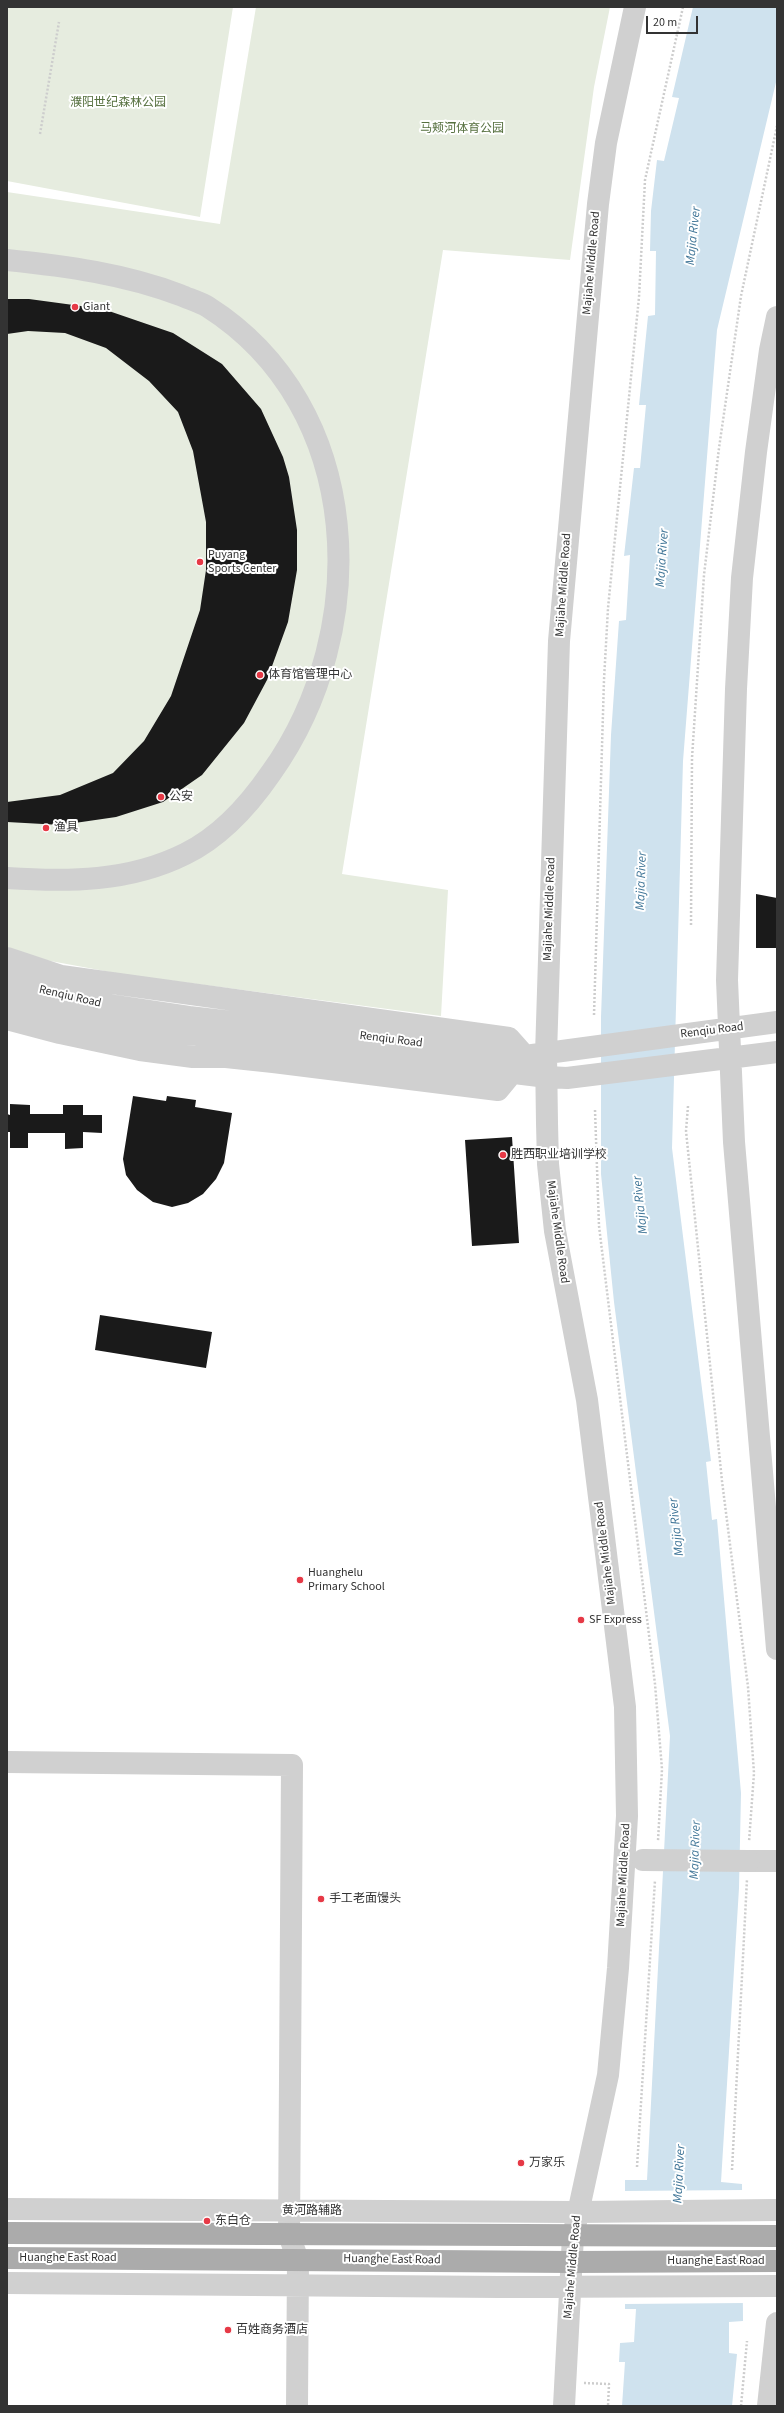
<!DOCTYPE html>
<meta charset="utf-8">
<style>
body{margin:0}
#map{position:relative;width:784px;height:2413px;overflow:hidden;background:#fff;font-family:"Source Sans 3",sans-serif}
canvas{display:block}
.frame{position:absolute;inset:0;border:8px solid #333;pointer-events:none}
.scale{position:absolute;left:646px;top:16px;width:52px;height:18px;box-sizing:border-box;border:2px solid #333;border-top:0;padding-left:5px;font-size:12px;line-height:14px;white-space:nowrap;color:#333;-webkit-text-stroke:3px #fff;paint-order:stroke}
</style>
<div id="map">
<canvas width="784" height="2413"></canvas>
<div class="frame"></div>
<div class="scale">20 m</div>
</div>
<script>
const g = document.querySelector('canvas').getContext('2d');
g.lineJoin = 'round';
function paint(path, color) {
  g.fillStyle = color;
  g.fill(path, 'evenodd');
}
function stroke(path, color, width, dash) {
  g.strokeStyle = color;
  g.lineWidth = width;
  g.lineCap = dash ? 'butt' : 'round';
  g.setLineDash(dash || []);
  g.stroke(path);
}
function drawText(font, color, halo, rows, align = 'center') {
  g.font = font + ' "Source Sans 3","Noto Sans SC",sans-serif';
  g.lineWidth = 4;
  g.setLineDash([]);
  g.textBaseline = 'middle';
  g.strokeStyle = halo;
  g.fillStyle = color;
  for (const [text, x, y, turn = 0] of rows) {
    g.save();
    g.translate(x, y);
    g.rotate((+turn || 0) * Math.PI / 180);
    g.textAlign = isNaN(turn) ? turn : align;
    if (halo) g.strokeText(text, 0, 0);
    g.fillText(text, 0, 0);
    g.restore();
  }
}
paint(new Path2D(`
 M7,7h226l-33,210 -193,-36z
 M256,7h354l-16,80 -24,173 -127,-10 -101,624 106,16 -7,126 -320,-42 -76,-14 -38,-13v-755l213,32z`), '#e6ecdf');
paint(new Path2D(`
 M693,7h84v71l-60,252 -34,431 -11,387 39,313 -5,1 6,58 5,-1 24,274 -2,95 -18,294 21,2 1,137 -14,1v31l8,1 -5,52h-110l3,-44h-6l1,-19 14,-1 2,-33h-11v-129h22l23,-444 -56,-434 -13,-128v-157l10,-282 8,-114 7,-1 4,-65 -6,1 10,-88h6l6,-63h-7l9,-89 7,-1 1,-64h-6l1,-40 6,-51 7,1 15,-63 -7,-1z`), '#cfe2ee');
paint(new Path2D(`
 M744,2190l1,113 -122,1v-113z`), '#fff');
paint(new Path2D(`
 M7,299h22l74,10 70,24 49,31 39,45 22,48 6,20 8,53v40l-9,52 -21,58 -23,43 -42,52 -39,27 -47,15 -55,8 -54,-3v-20l53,-7 53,-22 31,-32 27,-45 29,-86 6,-40v-48l-13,-71 -15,-39 -29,-31 -43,-33 -41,-15 -37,-2 -21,3z
 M756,894l21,4v50h-21z
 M133,1096l33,5 1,-5 29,4 -1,7 37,6 -8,50 -8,16 -13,15 -15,9 -16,4 -19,-5 -16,-12 -11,-15 -3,-16z
 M10,1104l20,1v9h33v-9h20v10h19v18l-19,-1v16l-18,1v-16h-37v15h-18v-16h-3v-18l3,1z
 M512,1137l7,106 -47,3 -7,-106z
 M100,1315l112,17 -6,36 -111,-18z`), '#1a1a1a');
stroke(new Path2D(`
 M40,134l19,-112
 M691,925l1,-167 12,-183 15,-127 22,-152 36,-170
 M594,1015l10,-335 4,-72 31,-311 6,-117 38,-173
 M688,1106l-2,25 36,350 26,206 6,86 -5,69
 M595,1110l4,116 56,458 7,85 -4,72
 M637,2167l18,-287
 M732,2170l15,-291
 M584,2383l25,1 -1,22
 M741,2406l6,-65`), '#cdcdcd', 2.5, [2, 2]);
stroke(new Path2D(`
 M7,260c59,6 118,14 173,35 9,4 20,7 28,12 157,100 165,323 63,466 -22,32 -51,64 -86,81 -56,28 -117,28 -178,24
 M777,317l-7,33 -14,102 -14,126 -6,111 -9,291 7,162 43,507
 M7,958l54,18 448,62 16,18
 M7,979l43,15 65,12 74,11 336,39 252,-34
 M7,997c81,31 169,35 255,45 95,11 190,24 285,35l20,1 210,-26
 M7,1019l53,14 80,17 53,7h33l47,5 225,28 14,-17
 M7,1762l285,3 -3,470 9,25 -1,146
 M749,1861h28
 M7,2209l570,3 200,-2
 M7,2283l492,4 278,-1
 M564,2406l9,-170 35,-161 10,-107 9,-152 -2,-109 -38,-307 -32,-169 -7,-67 -1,-41 -1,-69 13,-413 39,-437 8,-61 29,-136
 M768,2406l9,-83`), '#d0d0d0', 22);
stroke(new Path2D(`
 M7,2233l770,3
 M7,2258l565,4 205,-1`), '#ababab', 22);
stroke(new Path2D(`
 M643,1860l106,1`), '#d0d0d0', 22);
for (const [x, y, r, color] of [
 [75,307,4,"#e63946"],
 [200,562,4,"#e63946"],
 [260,675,4,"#e63946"],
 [161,797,4,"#e63946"],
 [46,828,4,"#e63946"],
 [503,1155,4,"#e63946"],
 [300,1580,4,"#e63946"],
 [581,1620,4,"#e63946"],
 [321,1899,4,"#e63946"],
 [521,2163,4,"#e63946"],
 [207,2221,4,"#e63946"],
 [228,2330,4,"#e63946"]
]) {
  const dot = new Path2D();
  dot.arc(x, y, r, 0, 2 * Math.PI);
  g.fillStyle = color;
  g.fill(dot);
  stroke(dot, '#fff', 1.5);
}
drawText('12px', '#56703f', '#fff', [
 ["濮阳世纪森林公园",118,103],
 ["马颊河体育公园",462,129]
]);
drawText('12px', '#333', '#fff', [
 ["Majiahe Middle Road",592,263,-85],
 ["Majiahe Middle Road",564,585,-86],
 ["Majiahe Middle Road",550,909,-88],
 ["Renqiu Road",70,997,13],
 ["Renqiu Road",712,1031,-7],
 ["Renqiu Road",391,1040,7],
 ["Majiahe Middle Road",557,1232,82],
 ["Majiahe Middle Road",606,1553,-97],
 ["Majiahe Middle Road",624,1875,-87],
 ["黄河路辅路",312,2211],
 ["Huanghe East Road",68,2258],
 ["Huanghe East Road",392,2260,1],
 ["Huanghe East Road",716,2261],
 ["Majiahe Middle Road",573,2267,-85]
]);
drawText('12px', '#333', '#fff', [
 ["Giant",83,307],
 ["Puyang",208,555],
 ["Sports Center",208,569],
 ["体育馆管理中心",268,675],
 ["公安",169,797],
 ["渔具",54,828],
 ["胜西职业培训学校",511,1155],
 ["Huanghelu",308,1573],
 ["Primary School",308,1587],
 ["SF Express",589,1620],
 ["手工老面馒头",329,1899],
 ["万家乐",529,2163],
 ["东白仓",215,2221],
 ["百姓商务酒店",236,2330]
], 'left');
drawText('italic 13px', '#3f7597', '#fff', [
 ["Majia River",694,236,-84],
 ["Majia River",663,558,-86],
 ["Majia River",642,881,-88],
 ["Majia River",641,1205,-96],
 ["Majia River",677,1527,-96],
 ["Majia River",696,1850,-88],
 ["Majia River",680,2174,-87]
]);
</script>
